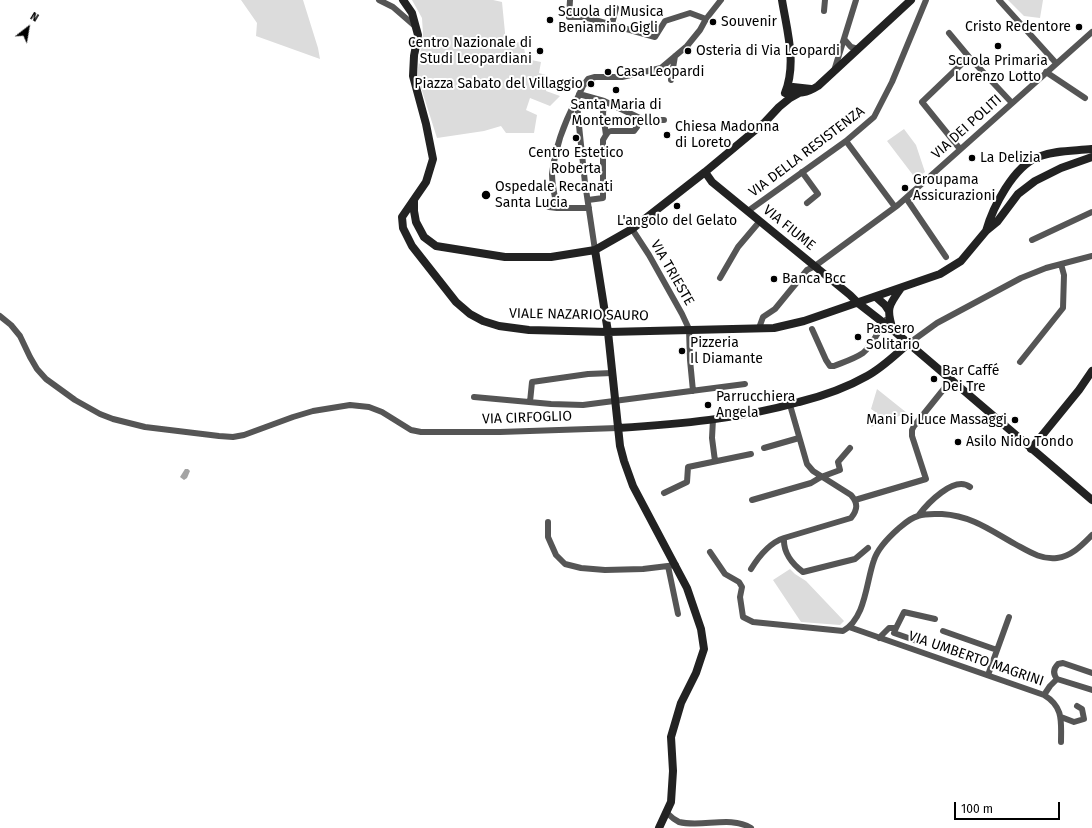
<!DOCTYPE html>
<meta charset="utf-8">
<style>
body{margin:0}
#map{position:relative;width:1092px;height:828px;overflow:hidden;background:#fff;font-family:"Fira Sans",sans-serif}
canvas{display:block}
.north{position:absolute;left:8px;top:8px;width:40px;height:40px;-webkit-text-stroke:3px #fff;paint-order:stroke;rotate:31deg;font-size:11px;font-weight:700;line-height:16px;text-align:center;color:#000}
.north::after{content:'';display:block;margin:auto;width:14px;height:18px;background:#000;clip-path:polygon(50% 0,100% 100%,50% 72%,0 100%)}
.scale{position:absolute;left:954px;top:802px;width:106px;height:18px;box-sizing:border-box;border:2px solid #000;border-top:0;padding-left:5px;font-size:12px;line-height:14px;white-space:nowrap;color:#000;-webkit-text-stroke:3px #fff;paint-order:stroke}
</style>
<div id="map">
<canvas width="1092" height="828"></canvas>
<div class="north">N</div>
<div class="scale">100 m</div>
</div>
<script>
const g = document.querySelector('canvas').getContext('2d');
g.lineJoin = 'round';
function paint(path, color) {
  g.fillStyle = color;
  g.fill(path, 'evenodd');
}
function stroke(path, color, width, dash) {
  g.strokeStyle = color;
  g.lineWidth = width;
  g.lineCap = dash ? 'butt' : 'round';
  g.setLineDash(dash || []);
  g.stroke(path);
}
function drawText(font, color, halo, rows, align = 'center') {
  g.font = font + ' "Fira Sans",sans-serif';
  g.lineWidth = 4;
  g.setLineDash([]);
  g.textBaseline = 'middle';
  g.strokeStyle = halo;
  g.fillStyle = color;
  for (const [text, x, y, turn = 0] of rows) {
    g.save();
    g.translate(x, y);
    g.rotate((+turn || 0) * Math.PI / 180);
    g.textAlign = isNaN(turn) ? turn : align;
    if (halo) g.strokeText(text, 0, 0);
    g.fillText(text, 0, 0);
    g.restore();
  }
}
paint(new Path2D(`
 M241,0h62l15,48 2,11 -64,-23 1,-13z
 M412,0h81l9,2 4,41 17,-1 3,17 15,3 -2,11 10,3 -3,15 14,5 -10,10 -20,-8 -4,12 11,5 -3,18h-28l-5,-7 -17,5 -47,7 -20,-63 6,-41 -1,-16z
 M1008,0h35l-3,18 -16,-2z
 M904,129l12,16 9,27 -9,7 -29,-38z
 M877,389l30,24 -36,14 6,-14 -6,-4z
 M790,569l5,5 11,7 38,40 -4,4 -39,-3 -28,-42z`), '#dcdcdc');
paint(new Path2D(`
 M185,469h3l2,2 -3,7 -3,2 -4,-3z`), '#a3a3a3');
stroke(new Path2D(`
 M379,0l14,7 23,20
 M570,0l-1,17h15l71,20 10,-16 25,-8 16,6
 M999,0l57,63
 M824,11l1,-11
 M612,24l4,-16
 M949,33l20,24
 M844,39l7,8 7,2
 M834,71l22,-71
 M1046,72l39,26
 M671,80l4,-24
 M579,94l25,7 40,19h20
 M606,135l2,-3 3,-1h23l3,-4 2,-9
 M846,141l49,66
 M960,149l-38,-47 47,-45 43,46
 M802,172l16,22 -11,9
 M906,198l40,59
 M588,200l15,-2v-58l3,-5 -3,-21 1,-13
 M549,207l8,1h32
 M557,208c-2,-11 -5,-23 -5,-34 3,-25 12,-51 24,-73
 M748,211l98,-70 28,-24 18,-35 34,-82
 M632,229l17,26 33,59 7,15 1,31 3,31
 M1032,240l60,-28
 M595,250l-10,-67 -7,-67 -1,-17 6,-13 5,-7 7,-2h27l39,-9 26,-22 13,-16 6,-11 15,-19
 M720,278l18,-31 22,-26
 M0,316l11,9 9,11 10,21 7,12 9,10 29,21 25,14 13,5 32,8 74,9 14,1 11,-2 49,-18 20,-6 37,-6 19,2 13,5 29,18 10,2h79l118,-4
 M759,328l4,-11 12,-8 32,-39 8,-4 83,-61 194,-173
 M812,329l14,31 4,6h4c10,-4 20,-7 29,-13 10,-8 15,-22 23,-33
 M908,344l29,-21 84,-45 25,-10 46,-12
 M1020,362l43,-54 1,-33 -3,-11
 M474,397l77,7 32,1 162,-21
 M530,402l2,-20 56,-8 24,-1
 M790,405l17,59 6,7 38,24c7,8 7,14 0,23l-67,20c-1,14 8,26 19,34l52,-13 13,-11
 M713,419l-1,19 3,23
 M764,448l35,-10
 M664,493l23,-11 1,-15 63,-13
 M752,500l59,-17 10,-6 19,-7 -2,-8 12,-14
 M855,500l71,-21 -14,-43v-6l2,-4 37,-46
 M918,516c9,-12 36,-41 52,-29
 M548,522v15l8,18 9,9 16,4 24,2 38,-1 33,-4
 M710,552l15,22 14,8 3,5 -2,10 3,20 10,5 90,9c23,-13 23,-49 31,-71 4,-12 15,-23 24,-31 6,-5 12,-11 20,-13 8,-3 17,-2 24,-2 30,2 48,16 73,30 13,7 26,16 42,14 15,-2 25,-13 35,-23
 M668,566l10,48
 M751,569c8,-13 18,-26 33,-31
 M849,627l195,68c20,12 17,27 17,47
 M896,628l8,-16 31,7
 M943,631l54,19
 M879,638l10,-10h7l-2,5 26,9
 M1092,673l-29,-10 -5,1c-5,5 -5,10 -1,15l35,11
 M988,675l21,-58
 M1044,695l6,-9 7,-7
 M1061,717l13,5 10,-3 -2,-10 -5,-3
 M667,813c3,3 8,7 12,9 23,6 51,-7 72,6`), '#555', 6);
stroke(new Path2D(`
 M403,0l9,13 6,22 -4,21 -1,20 13,48 7,35 -7,23 -24,35 1,11 9,18 44,56 14,12 13,7 16,5 30,4 79,2 166,-4 30,-7 136,-47 21,-13 25,-30 11,-9 21,-28 17,-13 26,-13 31,-11
 M782,0c5,31 15,63 3,93
 M787,89c12,6 20,4 31,-3l93,-86
 M787,89l6,-2 18,2
 M705,172l7,10 138,113 8,8 36,28 198,169
 M414,200v11l2,11 8,15 12,9 69,11h46l44,-7 37,-21 73,-57 60,-50 14,-15 11,-9 9,-5
 M986,231c7,-24 27,-64 52,-74 17,-7 36,-6 54,-8
 M595,250l13,82 12,114 4,15 9,25 54,102 14,41 3,20 -8,24 -15,30 -10,34 2,34 -2,31 -12,26
 M876,297l9,8 4,6
 M893,330c-7,-21 -5,-24 8,-42
 M618,428c61,-4 122,-9 181,-26 24,-6 47,-14 68,-26 15,-8 28,-21 41,-32
 M1031,449l48,-59 13,-19`), '#222', 8);
for (const [x, y, r, color] of [
 [550,20,4,"#000"],
 [713,22,4,"#000"],
 [1079,27,4,"#000"],
 [998,46,4,"#000"],
 [540,51,4,"#000"],
 [688,51,4,"#000"],
 [608,72,4,"#000"],
 [591,84,4,"#000"],
 [616,90,4,"#000"],
 [667,135,4,"#000"],
 [576,138,4,"#000"],
 [972,158,4,"#000"],
 [905,188,4,"#000"],
 [486,195,5,"#000"],
 [677,206,4,"#000"],
 [774,279,4,"#000"],
 [858,337,4,"#000"],
 [682,351,4,"#000"],
 [934,379,4,"#000"],
 [708,405,4,"#000"],
 [1015,420,4,"#000"],
 [958,442,4,"#000"]
]) {
  const dot = new Path2D();
  dot.arc(x, y, r, 0, 2 * Math.PI);
  g.fillStyle = color;
  g.fill(dot);
  stroke(dot, '#fff', 1.5);
}
drawText('14px', '#000', '#fff', [
 ["Scuola di Musica",558,12],
 ["Beniamino Gigli",558,28],
 ["Souvenir",721,22],
 ["Cristo Redentore",1071,27,"right"],
 ["Centro Nazionale di",532,43,"right"],
 ["Studi Leopardiani",532,59,"right"],
 ["Osteria di Via Leopardi",696,51],
 ["Scuola Primaria",998,61,"center"],
 ["Lorenzo Lotto",998,77,"center"],
 ["Casa Leopardi",616,72],
 ["Piazza Sabato del Villaggio",583,84,"right"],
 ["Santa Maria di",616,105,"center"],
 ["Montemorello",616,121,"center"],
 ["Chiesa Madonna",675,127],
 ["di Loreto",675,143],
 ["Centro Estetico",576,153,"center"],
 ["Roberta",576,169,"center"],
 ["La Delizia",980,158],
 ["Groupama",913,180],
 ["Assicurazioni",913,196],
 ["Ospedale Recanati",495,187],
 ["Santa Lucia",495,203],
 ["L'angolo del Gelato",677,221,"center"],
 ["Banca Bcc",782,279],
 ["Passero",866,329],
 ["Solitario",866,345],
 ["Pizzeria",690,343],
 ["Il Diamante",690,359],
 ["Bar Caffé",942,371],
 ["Dei Tre",942,387],
 ["Parrucchiera",716,397],
 ["Angela",716,413],
 ["Mani Di Luce Massaggi",1007,420,"right"],
 ["Asilo Nido Tondo",966,442]
], 'left');
drawText('14px', '#000', '#fff', [
 ["VIA DEI POLITI",967,127,-42],
 ["VIA DELLA RESISTENZA",807,152,-37],
 ["VIA FIUME",789,228,39],
 ["VIA TRIESTE",672,273,60],
 ["VIALE NAZARIO SAURO",579,315,1],
 ["VIA CIRFOGLIO",527,418,-2],
 ["VIA UMBERTO MAGRINI",976,659,19]
]);
</script>
